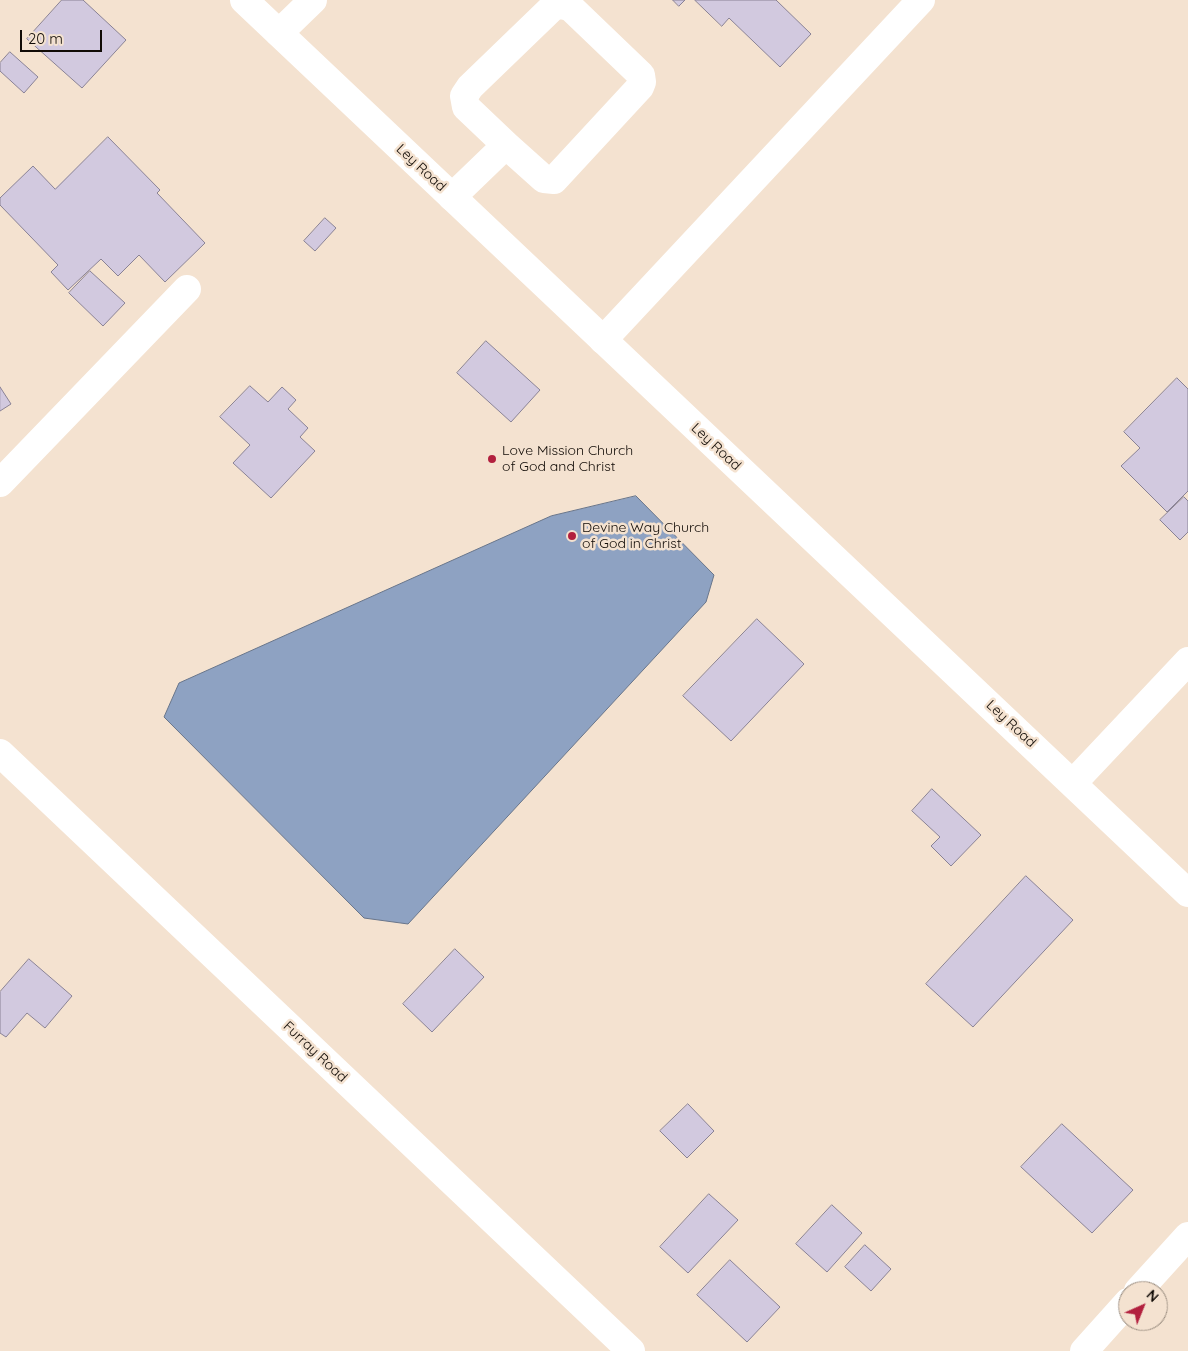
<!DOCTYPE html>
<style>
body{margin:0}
#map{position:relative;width:1188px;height:1351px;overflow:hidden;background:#f4e2d0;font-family:Quicksand,sans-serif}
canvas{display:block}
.north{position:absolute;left:1118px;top:1281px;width:50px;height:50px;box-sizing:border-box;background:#f4e2d0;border:1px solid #998c7f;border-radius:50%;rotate:44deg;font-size:14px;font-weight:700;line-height:20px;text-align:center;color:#110b06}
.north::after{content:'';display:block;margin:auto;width:18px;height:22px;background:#b2203e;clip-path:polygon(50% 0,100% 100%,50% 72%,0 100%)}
.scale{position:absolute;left:20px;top:30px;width:82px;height:22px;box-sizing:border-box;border:2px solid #110b06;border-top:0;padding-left:6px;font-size:15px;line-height:18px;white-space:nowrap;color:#110b06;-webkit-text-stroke:4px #f4e2d0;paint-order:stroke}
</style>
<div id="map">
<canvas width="1188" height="1351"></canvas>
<div class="north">N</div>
<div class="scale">20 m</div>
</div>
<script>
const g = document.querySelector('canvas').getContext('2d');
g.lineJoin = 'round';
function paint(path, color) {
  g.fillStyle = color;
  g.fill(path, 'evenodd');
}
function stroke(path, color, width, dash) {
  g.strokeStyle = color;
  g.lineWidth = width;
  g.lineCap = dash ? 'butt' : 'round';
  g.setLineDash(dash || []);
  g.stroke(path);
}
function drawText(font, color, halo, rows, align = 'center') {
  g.font = font + ' Quicksand,sans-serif';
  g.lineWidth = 5;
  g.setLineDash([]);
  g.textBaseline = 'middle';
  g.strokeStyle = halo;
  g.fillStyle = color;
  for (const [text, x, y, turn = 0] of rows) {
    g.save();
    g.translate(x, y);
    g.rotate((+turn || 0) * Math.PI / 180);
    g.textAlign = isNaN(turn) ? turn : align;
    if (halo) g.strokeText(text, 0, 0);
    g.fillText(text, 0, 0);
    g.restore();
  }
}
const water = new Path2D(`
 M636,496l78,79 -8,27 -298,322 -44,-6 -200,-201 15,-34 372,-167z`);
paint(water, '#8ea2c2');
stroke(water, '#68758a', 1);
const building = new Path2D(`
 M62,0h21l43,40 -44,48 -55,-49z
 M673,0h12l-6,6z
 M695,0h81l35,34 -31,33 -51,-49 -7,8z
 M10,52l28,25 -14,16 -24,-22v-8z
 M108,137l52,53 -3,3 48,50 -40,39 -26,-27 -21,21 -17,-17 -33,31 -17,-18 7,-7 -58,-60v-7l33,-32 22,23z
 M325,218l11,10 -21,23 -11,-10z
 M90,271l35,32 -22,23 -34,-33z
 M486,341l54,49 -29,32 -54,-49z
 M1177,378l11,11v102l-21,21 -46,-46 19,-18 -16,-16z
 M250,386l18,16 14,-15 14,13 -8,9 20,19 -8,9 15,14 -44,47 -38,-35 17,-18 -30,-28z
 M0,387l11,17 -11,7z
 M1184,497l4,4v31l-8,8 -20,-20z
 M757,619l47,45 -73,77 -48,-45z
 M932,789l49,46 -30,31 -20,-20 9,-9 -28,-26z
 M1026,876l47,44 -100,107 -47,-43z
 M455,949l29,28 -52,55 -29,-28z
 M29,959l43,37 -27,32 -18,-15 -21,24 -6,-4v-41z
 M688,1104l26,27 -27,27 -27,-27z
 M1062,1124l71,66 -41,43 -71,-66z
 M709,1194l29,26 -50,53 -28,-26z
 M832,1205l30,28 -35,39 -31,-28z
 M865,1245l26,24 -20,22 -26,-24z
 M730,1260l50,47 -33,35 -50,-47z`);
paint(building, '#d2c9df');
stroke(building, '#898295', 1);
stroke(new Path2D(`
 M279,33l34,-33
 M452,197l54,-52 38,34 10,1 86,-93 2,-5 -1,-7 -71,-68 -14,-3 -86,83 -6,9 2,11 40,38
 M603,340l318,-340
 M0,483l187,-194
 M0,753l631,598
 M1073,783l115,-122
 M1138,1291l50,-55
 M1084,1351l44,-49`), '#fff', 28);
stroke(new Path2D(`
 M244,0l944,893`), '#fff', 28);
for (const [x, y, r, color] of [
 [492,459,5,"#b2203e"],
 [572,536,5,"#b2203e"]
]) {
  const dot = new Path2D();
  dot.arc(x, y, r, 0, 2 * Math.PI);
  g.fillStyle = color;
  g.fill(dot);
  stroke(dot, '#f4e2d0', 2);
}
drawText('14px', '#110b06', '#f4e2d0', [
 ["Ley Road",421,168,43],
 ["Ley Road",716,447,43],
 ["Ley Road",1011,724,43],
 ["Furray Road",315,1052,43]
]);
drawText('14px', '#110b06', '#f4e2d0', [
 ["Love Mission Church",502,451],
 ["of God and Christ",502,467],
 ["Devine Way Church",582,528],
 ["of God in Christ",582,544]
], 'left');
</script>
